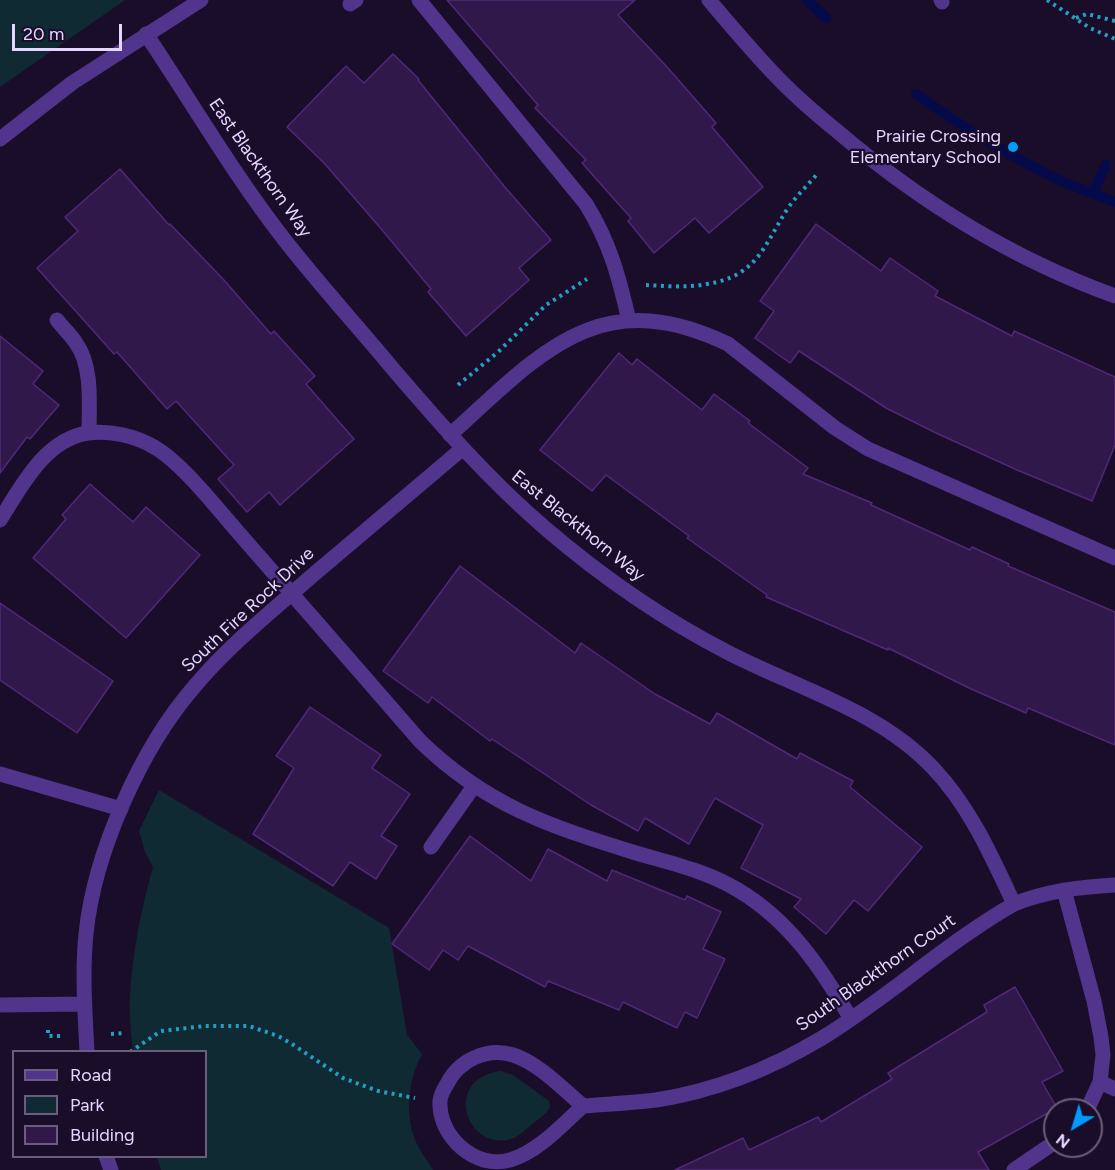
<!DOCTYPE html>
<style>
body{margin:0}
#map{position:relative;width:1115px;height:1170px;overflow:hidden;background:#1a0d29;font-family:Figtree,sans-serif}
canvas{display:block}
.legend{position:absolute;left:12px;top:1050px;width:195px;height:108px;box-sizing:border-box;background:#1a0d29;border:2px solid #6c5d7f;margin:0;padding:8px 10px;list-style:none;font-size:18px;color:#e6d5ff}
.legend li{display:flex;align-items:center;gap:12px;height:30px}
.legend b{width:30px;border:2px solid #6c5d7f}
.north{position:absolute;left:1043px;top:1098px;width:60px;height:60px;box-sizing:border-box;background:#1a0d29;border:2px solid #6c5d7f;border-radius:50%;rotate:218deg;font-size:16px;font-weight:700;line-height:24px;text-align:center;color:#e6d5ff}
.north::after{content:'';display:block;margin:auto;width:21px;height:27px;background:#019bff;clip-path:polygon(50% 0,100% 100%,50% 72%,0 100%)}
.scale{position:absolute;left:12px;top:24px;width:110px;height:27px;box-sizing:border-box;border:3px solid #e6d5ff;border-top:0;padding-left:8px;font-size:18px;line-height:21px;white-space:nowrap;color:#e6d5ff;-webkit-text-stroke:4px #1a0d29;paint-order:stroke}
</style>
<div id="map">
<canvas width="1115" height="1170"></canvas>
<ul class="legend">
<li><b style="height:8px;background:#51348c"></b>Road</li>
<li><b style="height:16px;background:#102a33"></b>Park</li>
<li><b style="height:16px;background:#31184b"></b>Building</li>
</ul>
<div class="north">N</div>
<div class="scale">20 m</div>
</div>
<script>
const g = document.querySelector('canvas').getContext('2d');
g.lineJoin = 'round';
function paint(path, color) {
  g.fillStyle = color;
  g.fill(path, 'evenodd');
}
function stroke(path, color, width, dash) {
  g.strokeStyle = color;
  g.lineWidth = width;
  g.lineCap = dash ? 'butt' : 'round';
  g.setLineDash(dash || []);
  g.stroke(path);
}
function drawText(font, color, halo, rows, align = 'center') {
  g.font = font + ' Figtree,sans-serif';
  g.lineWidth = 4.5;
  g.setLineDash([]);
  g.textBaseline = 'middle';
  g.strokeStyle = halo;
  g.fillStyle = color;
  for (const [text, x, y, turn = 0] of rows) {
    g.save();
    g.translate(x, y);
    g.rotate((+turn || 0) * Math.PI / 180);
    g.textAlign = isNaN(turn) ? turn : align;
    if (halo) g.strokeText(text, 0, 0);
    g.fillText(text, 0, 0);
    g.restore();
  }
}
paint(new Path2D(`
 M0,0h125l-125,87z
 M159,790l230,138 18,107 15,19c-13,25 -17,56 -8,83 4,12 13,23 19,33h-272l-4,-13 49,-1v-104l-73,-1c-2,-18 -4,-37 -3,-56 3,-44 11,-86 23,-128l-8,-15 -6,-21z
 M501,1071l12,4 36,26 1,7c-5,7 -13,12 -20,18 -6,5 -12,11 -19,13 -44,13 -70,-60 -10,-68z`), '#102a33');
stroke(new Path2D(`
 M807,0l19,18
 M916,94c46,33 95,63 147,88 17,7 35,13 52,20
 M1093,193l13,-28`), '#050a4a', 10);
const building = new Path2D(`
 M447,0h188l-17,15 50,53 48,55 -4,4 51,60 -54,46 -14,-15 -41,35 -26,-32 3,-3 -49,-55 4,-3 -51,-52 3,-3z
 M393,54l26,25 -1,1 86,106 47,54 -32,28 10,12 -63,56 -38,-44 3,-3 -48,-58 -59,-68 -37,-36 59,-61 18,17z
 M120,169l49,56 1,-1 53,55 48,55 3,-3 41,45 -9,8 48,55 -74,66 -11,-13 -22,20 -29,-33 16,-14 -58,-64 -9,8 -50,-57 -3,2 -77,-86 41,-37 -13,-14z
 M816,224l65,47 9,-13 48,33 -3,5 77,40 2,-5 101,46v68l-23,56 -75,-31 -83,-38 -48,-24 -87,-57 -9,12 -35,-25 19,-27 -14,-10z
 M0,336l43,35 -10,13 26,21 -29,34 -3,-2 -27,36z
 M619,353l13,12 5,-6 65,51 12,-16 36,27 -2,2 60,45 -5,6 69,29 -1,2 99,45 2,-3 37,17 -1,2 107,46v133l-87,-37 -2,5 -57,-25 -81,-40v2l-122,-53 1,-2 -80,-57 2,-2 -83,-61 -14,16 -52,-41z
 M90,484l43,38 13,-15 54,48 -74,83 -93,-80 33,-39 -4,-4z
 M460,566l115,87 6,-10 74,51 55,30 7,-11 80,46 3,-6 53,28 -3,6 72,60 -54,64 -14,-11 -28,34 -32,-27 7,-8 -60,-31 22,-43 -48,-27 -26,46 -44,-26 -7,13 -47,-26 -99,-66 -2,2 -58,-44 -4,6 -45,-32z
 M0,603l113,78 -36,52 -77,-53z
 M310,707l71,48 -9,13 38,26 -29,42 16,10 -21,33 -26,-17 -17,24 -80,-52 41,-66 -18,-12z
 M470,836l61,45 17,-32 59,32 5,-11 73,30 2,-4 34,16 -18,37 22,10 -28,59 -12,-6 -8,16 -54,-26 -4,8 -71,-29 -3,6 -77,-41 -10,14 -15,-10 -14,20 -37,-26z
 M1015,987l48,84 -21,11 15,26 -79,44 11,18h-314l68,-32 6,12 69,-33 3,5 71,-43 -4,-6 99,-61 -3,-7z`);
paint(building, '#31184b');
stroke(building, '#50287a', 1.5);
stroke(new Path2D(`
 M1047,0l43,28 25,11
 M1076,18l11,-4 28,7
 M646,285c20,1 41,3 61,-1 51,-8 57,-39 81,-76 9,-13 20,-23 30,-35
 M458,385l40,-33 48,-47 41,-26
 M48,1030v6h14
 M111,1034l15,-1
 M130,1052l31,-21 44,-5h44l29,10 14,8 51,34 35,13 37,7`), '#249fc4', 4, [3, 4.5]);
stroke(new Path2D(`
 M419,0l167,204c24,39 33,73 43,117
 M709,0c22,26 43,51 67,76 18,19 40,38 61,55 82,70 176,128 278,165
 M941,0l1,2
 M350,4l6,-4
 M146,34c47,70 89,143 141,209 34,43 71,84 106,126 49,57 95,110 152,159 56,48 116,90 182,124 71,37 152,58 207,117 36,38 58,88 80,135 32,-13 66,-17 101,-19
 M0,139l72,-56 129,-83
 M57,320c6,8 14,15 19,23 17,24 13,61 13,90
 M450,435c90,-81 148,-153 278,-91l107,84 33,21 247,109
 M0,520c21,-33 45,-81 88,-87 21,-3 48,3 66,14 27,15 62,60 83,84 61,69 122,140 183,210 67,65 129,85 216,112 34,10 71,18 102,37 52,31 83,78 113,129
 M0,774l121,35
 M431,847l43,-61
 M1064,890l30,111 7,36 2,18 -3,27 -13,28
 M0,1005l84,-1
 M87,1052c-2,-40 -5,-79 -1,-118 8,-81 55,-186 108,-247 35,-42 78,-76 119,-112 50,-42 99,-84 149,-126
 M1100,1082l15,7
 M583,1106c-21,19 -45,46 -73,54 -35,10 -72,-24 -70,-59 0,-6 4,-12 7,-17 12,-24 40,-37 66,-29 24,7 51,35 70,51 24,-2 49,-3 73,-6 58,-9 116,-32 166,-62 67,-41 124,-95 192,-134
 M106,1156l5,14
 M1014,1170l41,-28`), '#51348c', 15);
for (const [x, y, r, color] of [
 [1013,147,6,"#019bff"]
]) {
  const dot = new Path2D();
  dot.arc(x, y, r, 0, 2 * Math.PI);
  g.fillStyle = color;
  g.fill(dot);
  stroke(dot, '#1a0d29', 2);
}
drawText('18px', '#e6d5ff', '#1a0d29', [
 ["Prairie Crossing",1001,137],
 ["Elementary School",1001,158]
], 'right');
drawText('18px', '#e6d5ff', '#1a0d29', [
 ["East Blackthorn Way",260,168,55],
 ["East Blackthorn Way",578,526,39],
 ["South Fire Rock Drive",248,610,-43],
 ["South Blackthorn Court",876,973,-35]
]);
</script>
